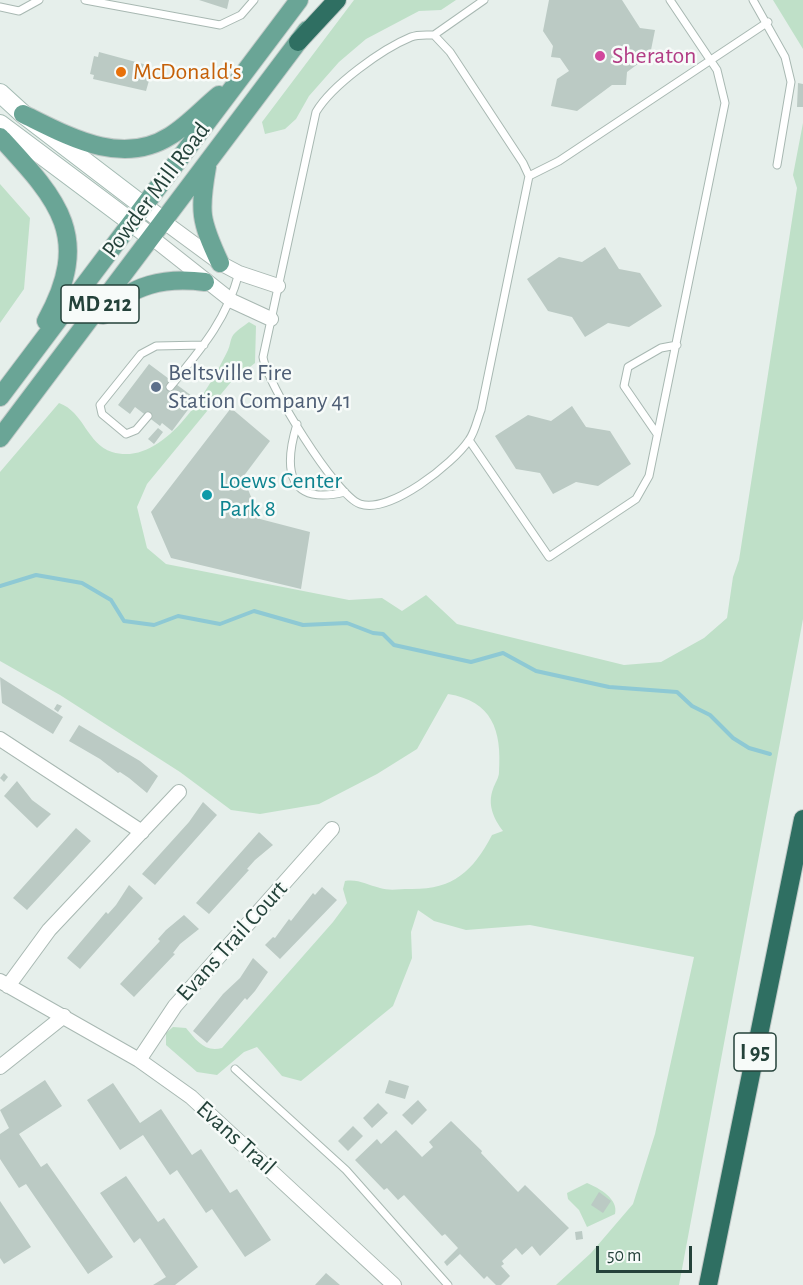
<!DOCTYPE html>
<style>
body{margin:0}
#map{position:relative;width:803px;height:1285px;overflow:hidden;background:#e6efeb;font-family:"Alegreya Sans",sans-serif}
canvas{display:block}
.scale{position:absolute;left:596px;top:1246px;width:96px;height:27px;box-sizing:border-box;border:3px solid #24423a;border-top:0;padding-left:8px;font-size:18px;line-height:21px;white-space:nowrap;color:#24423a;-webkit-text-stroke:4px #f7fbf9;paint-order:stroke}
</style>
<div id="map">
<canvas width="803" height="1285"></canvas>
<div class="scale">50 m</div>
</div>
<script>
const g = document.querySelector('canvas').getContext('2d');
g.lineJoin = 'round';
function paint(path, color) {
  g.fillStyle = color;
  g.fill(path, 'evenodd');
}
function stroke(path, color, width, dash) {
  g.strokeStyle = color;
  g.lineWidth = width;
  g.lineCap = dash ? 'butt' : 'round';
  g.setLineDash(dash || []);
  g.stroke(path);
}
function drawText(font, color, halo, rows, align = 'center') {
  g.font = font + ' "Alegreya Sans",sans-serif';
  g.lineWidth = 5;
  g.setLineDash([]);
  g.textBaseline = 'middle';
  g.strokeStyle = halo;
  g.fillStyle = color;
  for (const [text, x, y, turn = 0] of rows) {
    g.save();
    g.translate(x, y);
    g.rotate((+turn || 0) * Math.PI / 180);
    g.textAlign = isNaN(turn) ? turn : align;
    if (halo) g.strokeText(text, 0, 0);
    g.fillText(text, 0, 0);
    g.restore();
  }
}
paint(new Path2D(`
 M354,0h102l-15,10 -22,1 -53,28 -27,23 -30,34 -13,23 -11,10 -20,5 -3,-12z
 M773,0h30v49z
 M803,123v496l-124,666h-123l35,-32 42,-49 22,-70 39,-177 -164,-32 -64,5 -32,-9 -16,-11 -7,22 1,26 -19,48 -92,75 -19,-5 -25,-29 -13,5 -27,23 -20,-3 -31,-27v-12l7,-6 13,1c10,12 19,25 36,20l111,-126 14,-19 -4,-14 2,-8c14,-2 22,4 35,7 9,3 20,1 29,1 43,1 63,-16 83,-54l11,-4c-9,-12 -16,-26 -10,-42 2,-6 6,-11 6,-17 3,-42 -7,-71 -51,-78l-31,55 -40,25 -58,30 -59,10 -29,-4 -51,-38 -120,-77 -60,-34v-189l59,-69c25,9 28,41 53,49 52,16 97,-63 116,-102 2,-4 2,-9 4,-13 3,-6 12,-11 17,-15l7,4 -1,37 -24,19 -84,102 -10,23 10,41 19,16 183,36 33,-2 20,13 24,-16 31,29 167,41 37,-3 43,-24 23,-20 6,-41 6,-17 58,-372 -4,-13z
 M0,184l30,34 -6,71 -24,34z
 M587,1183c12,5 32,16 28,31l-28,13 -8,-17 -11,-11 -1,-6z`), '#bfe0c8');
stroke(new Path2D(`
 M0,586l36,-11 46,8 29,17 13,21 30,4 24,-9 42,8 34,-13 49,14 44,-2 26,10 10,1 11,11 77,17 32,-9 33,18 73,16 68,5 15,14 18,9 23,23 16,10 21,6`), '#8ec9d4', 4);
paint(new Path2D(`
 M199,0h30l-2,9z
 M549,0h73l18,28 15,2 -5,25 -23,17 -1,13h-14l-35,26 -26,-5 6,-27 12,-8 -9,-13 -9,-1 2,-11 -10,-15z
 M99,52l48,13 -1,3 6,2 -6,21 -53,-12 1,-4 -4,-1 4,-18 4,1z
 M798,83l5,1v23h-6z
 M605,247l14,22 21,4 22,33 -33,21 -21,-4 -23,14 -13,-20 -24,-6 -21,-32 32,-22 23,5z
 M149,364l47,35 -24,32 -10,-8 -2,3 -25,-19 -5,7 -12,-9z
 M572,406l14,21 24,4 21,33 -33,22 -22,-4 -23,12 -13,-21 -24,-4 -21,-33 33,-21 23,6z
 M231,408l39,33 -27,36 17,42 50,13 -9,57 -130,-31 -20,-46z
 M158,428l5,4 -9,12 -6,-5z
 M0,677l63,40 -10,17 -51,-31z
 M57,704l5,2 -4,6 -4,-3z
 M79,725l61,36 18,15 -11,17 -18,-15 -9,-6 -2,1 -18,-14 -31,-18z
 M4,773l4,4 -4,5 -4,-4z
 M17,781l15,19 19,14 -14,14 -33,-32z
 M203,802l14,13 -62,70 -13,-11 47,-52z
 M76,828l15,13 -64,69 -14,-12z
 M259,832l14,13 -18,15 -8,9 2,1 -40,44 -13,-11z
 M129,885l14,13 -63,71 -13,-11 39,-46 2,2 8,-9z
 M322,887l15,13 -57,59 -15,-14 8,-8 2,1 14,-19 2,2 22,-28 2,2z
 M184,915l15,14 -19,15 -7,9 2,1 -41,43 -14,-13 40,-43 -2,-2 8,-9z
 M253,958l15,14 -13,19 -8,9 -2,-2 -38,45 -14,-12 30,-37 17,-16z
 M45,1080l17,26 -43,28 22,33 6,-4 66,94 -25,17 -62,-90 -7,4 -19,-29v-25l9,-6 -9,-18z
 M389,1080l20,6 -4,13 -20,-6z
 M113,1083l27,40 21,-14 31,46 9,-6 29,44 7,-4 34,51 -26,17 -33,-48 -6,4 -29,-43 -7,5 -27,-40 -23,15 -33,-50z
 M418,1100l9,10 -15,15 -10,-10z
 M378,1103l10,10 -16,15 -9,-10z
 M451,1121l31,30 -1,2 37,39 7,-7 44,43 -29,28 -8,-10 -10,9 -6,-7 -14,13 2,3 -3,2 9,10 -9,9h-5l-9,-9 -3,3 -24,-25 -13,12 -3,-4 14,-14 -13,-14 -3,2 -38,-41 -6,5 -11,-12 -3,2 -29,-30 22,-21 4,5 15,-14 26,27 11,-10 -4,-5z
 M353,1126l10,10 -15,15 -10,-10z
 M126,1176l32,46 6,-4 34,49 -23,18h-22l13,-8 -26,-39 -6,5 -34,-50z
 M599,1192l12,9 -8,12 -12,-8z
 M0,1201l31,46 -27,17 -4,-6z
 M582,1231l1,8 -7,1 -1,-8z
 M326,1273l14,12h-25z`), '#bbcac4');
const lane = new Path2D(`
 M85,0l135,25 21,-10 13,-15
 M753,0l32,57 6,25 -14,83
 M0,7l19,4 20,-11
 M434,35l16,17 73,111 6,13 -48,234c-4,10 -6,22 -12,30 -16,24 -79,74 -109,64 -24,-8 -93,-120 -97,-147l53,-245c16,-27 66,-63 95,-75 7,-3 16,-2 23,-2z
 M434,35l50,-35
 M529,176l30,-15 209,-139
 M170,387c31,-38 56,-66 69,-114
 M148,416l-12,14 -10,4 -24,-20 -2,-9 41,-51 15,-8 48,-1
 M297,424c-14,46 -9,82 48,68
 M657,434l-33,-48 4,-19 33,-19 16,-3
 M469,440l80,117 87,-58 13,-23 76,-373 -8,-33 -47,-70
 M235,1069l111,101 102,115`);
const street = new Path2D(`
 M163,221l57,42 19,10 39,13
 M151,237l81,64 39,18
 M0,739l142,93
 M0,981l139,79 52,37 203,188
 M8,986l41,-56 130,-138
 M139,1060l36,-54 157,-177
 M0,1067l64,-51`);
const secondary = new Path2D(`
 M0,93l23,21 140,107
 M0,124l151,113`);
const primary = new Path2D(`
 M23,114c45,22 98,53 147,22 18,-11 33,-28 49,-41
 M0,137c58,63 93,99 46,184
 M207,167c-8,45 -7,53 13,96
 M103,315c28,-31 62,-38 102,-33
 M0,397l299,-397
 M0,438l307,-408`);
const highway = new Path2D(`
 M298,42l39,-42
 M708,1285l95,-466`);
stroke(lane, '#a8b8b2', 9);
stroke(street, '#a8b8b2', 16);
stroke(secondary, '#a4bbb3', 20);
stroke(primary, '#c2cac8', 20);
stroke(highway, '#c2cac8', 20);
stroke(lane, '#fff', 7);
stroke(street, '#fff', 14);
stroke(secondary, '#fff', 18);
stroke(primary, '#6aa596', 18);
stroke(highway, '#2f6f62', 18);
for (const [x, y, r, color] of [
 [600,56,6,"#d1479c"],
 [121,72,6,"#e8710a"],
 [156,387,6,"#5c6f8a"],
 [207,495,6,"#0f9aa8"]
]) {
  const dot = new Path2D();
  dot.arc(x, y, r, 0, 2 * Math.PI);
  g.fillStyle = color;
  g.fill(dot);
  stroke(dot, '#f7fbf9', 2);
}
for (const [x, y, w] of [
 [100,304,78],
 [755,1052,42]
]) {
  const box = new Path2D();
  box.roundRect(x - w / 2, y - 19, w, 38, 4.5);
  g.fillStyle = '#f7fbf9';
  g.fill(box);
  stroke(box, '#24423a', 1.5);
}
drawText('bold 22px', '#24423a', null, [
 ["MD 212",100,304],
 ["I 95",755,1052]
]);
drawText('24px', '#b23c85', '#f7fbf9', [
 ["Sheraton",612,56]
], 'left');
drawText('24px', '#c56008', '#f7fbf9', [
 ["McDonald's",133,72]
], 'left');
drawText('24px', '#24423a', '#f7fbf9', [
 ["Powder Mill Road",156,190,-53],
 ["Evans Trail Court",232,941,-48],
 ["Evans Trail",236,1138,42]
]);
drawText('24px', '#4e5e75', '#f7fbf9', [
 ["Beltsville Fire",168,373],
 ["Station Company 41",168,401]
], 'left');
drawText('24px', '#0d838f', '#f7fbf9', [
 ["Loews Center",219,481],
 ["Park 8",219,509]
], 'left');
</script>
